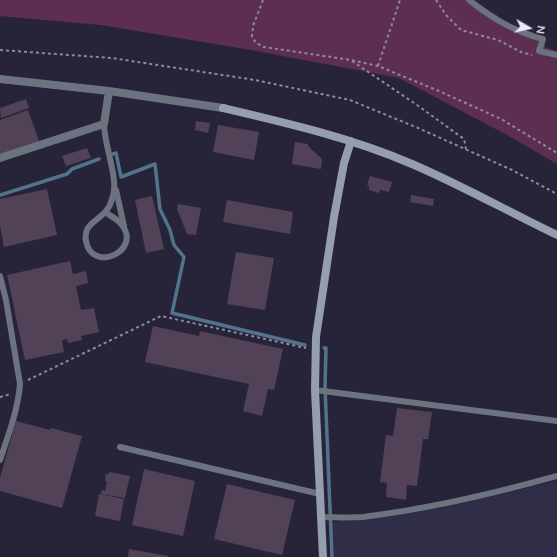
<!DOCTYPE html>
<style>
body{margin:0}
#map{position:relative;width:557px;height:557px;overflow:hidden;background:#27243a;font-family:Mulish,sans-serif}
canvas{display:block}
.north{position:absolute;left:509px;top:8px;width:40px;height:40px;-webkit-text-stroke:3px #1d1b30;paint-order:stroke;rotate:99deg;font-size:11px;font-weight:700;line-height:16px;text-align:center;color:#ebeaf9}
.north::after{content:'';display:block;margin:auto;width:14px;height:18px;background:#ebeaf9;clip-path:polygon(50% 0,100% 100%,50% 72%,0 100%)}
</style>
<div id="map">
<canvas width="557" height="557"></canvas>
<div class="north">N</div>
</div>
<script>
const g = document.querySelector('canvas').getContext('2d');
g.lineJoin = 'round';
function paint(path, color) {
  g.fillStyle = color;
  g.fill(path, 'evenodd');
}
function stroke(path, color, width, dash) {
  g.strokeStyle = color;
  g.lineWidth = width;
  g.lineCap = dash ? 'butt' : 'round';
  g.setLineDash(dash || []);
  g.stroke(path);
}
paint(new Path2D(`
 M557,481v76h-224l-2,-29 2,-6 41,-3 73,-12z`), '#302d49');
paint(new Path2D(`
 M0,0h474l36,24 35,13v10l12,4v113l-50,-29 -108,-57 -148,-28 -150,-25 -101,-9z`), '#5d2e4f');
stroke(new Path2D(`
 M113,154l3,-1 5,24 34,-13 5,45 10,21 4,15 10,12 -12,56 133,32
 M0,195l67,-21 5,-5 27,-10
 M324,348h2l-1,39 7,170`), '#52748a', 3.5);
paint(new Path2D(`
 M26,99l3,9 -28,10 -1,-10z
 M28,110l11,31 -39,14v-35z
 M196,121l14,2 -2,10 -13,-3z
 M218,125l41,7 -5,28 -41,-8z
 M295,142l13,2v2l14,13 -1,10 -29,-5z
 M87,148l4,10 -25,8 -4,-10z
 M370,176l22,6 -3,10 -9,-2 -1,3 -10,-3v-4l-2,-1z
 M47,189l10,46 -53,12 -4,-21v-27z
 M411,195l23,4 -1,7 -23,-4z
 M152,196l12,53 -18,4 -11,-53z
 M227,200l66,12 -3,22 -67,-12z
 M178,204l23,4 -5,27 -9,-1 -10,-25z
 M236,252l38,6 -9,52 -38,-6z
 M70,261l3,13 13,-3 2,12 -12,3 5,24 13,-2 5,24 -18,4 1,4 -14,3 -1,-4 -5,1 2,12 -39,8 -18,-85z
 M153,326l46,10 1,-5 83,18 -9,41 -6,-1 -6,27 -19,-5 6,-27 -104,-22z
 M397,408l35,4 -4,27h-5l-6,47 -10,-1 -1,15 -20,-3 1,-14 -7,-1 6,-47 7,1z
 M16,421l34,9 1,-2 31,8 -20,72 -62,-17v-13z
 M144,469l51,12 -12,55 -51,-11z
 M109,472l21,4 -5,22 -24,-4 1,-4 3,1 2,-10h-2l1,-7h3z
 M227,484l68,16 -13,55 -68,-16z
 M99,494l25,5 -4,22 -25,-5z
 M129,549l39,7v1h-40z`), '#514258');
stroke(new Path2D(`
 M263,0l-10,26 -1,11 4,6 8,4 87,13 27,6 61,25 62,28 56,34
 M436,0l10,15 15,15 37,10 23,12 11,3
 M0,50l112,8 143,22 95,20 68,28 94,42 45,24
 M352,61l65,44 47,34 2,10
 M378,66l22,-66
 M28,380l133,-64 145,32
 M0,397l11,-3`), '#8c8a9c', 2, [3, 3]);
stroke(new Path2D(`
 M469,0c22,18 46,32 74,39l-4,12 18,4
 M104,124c0,22 16,57 8,75 -1,4 -4,10 -7,13 -9,10 -22,13 -19,29 6,33 56,10 36,-16 -4,-6 -12,-9 -17,-13
 M116,190l8,36
 M0,276l6,24 14,84c-2,26 -12,52 -20,76
 M315,390l242,31
 M120,447l200,47
 M320,517c15,0 29,1 43,0 66,-8 130,-23 194,-41`), '#6d737e', 6);
stroke(new Path2D(`
 M0,79l109,12 114,17
 M0,158l104,-34 5,-33`), '#6d737e', 8);
stroke(new Path2D(`
 M223,108c64,15 129,30 189,56 49,21 97,48 145,71
 M323,557l-8,-167 1,-53 18,-120 10,-54 7,-22`), '#949eaf', 8);
</script>
